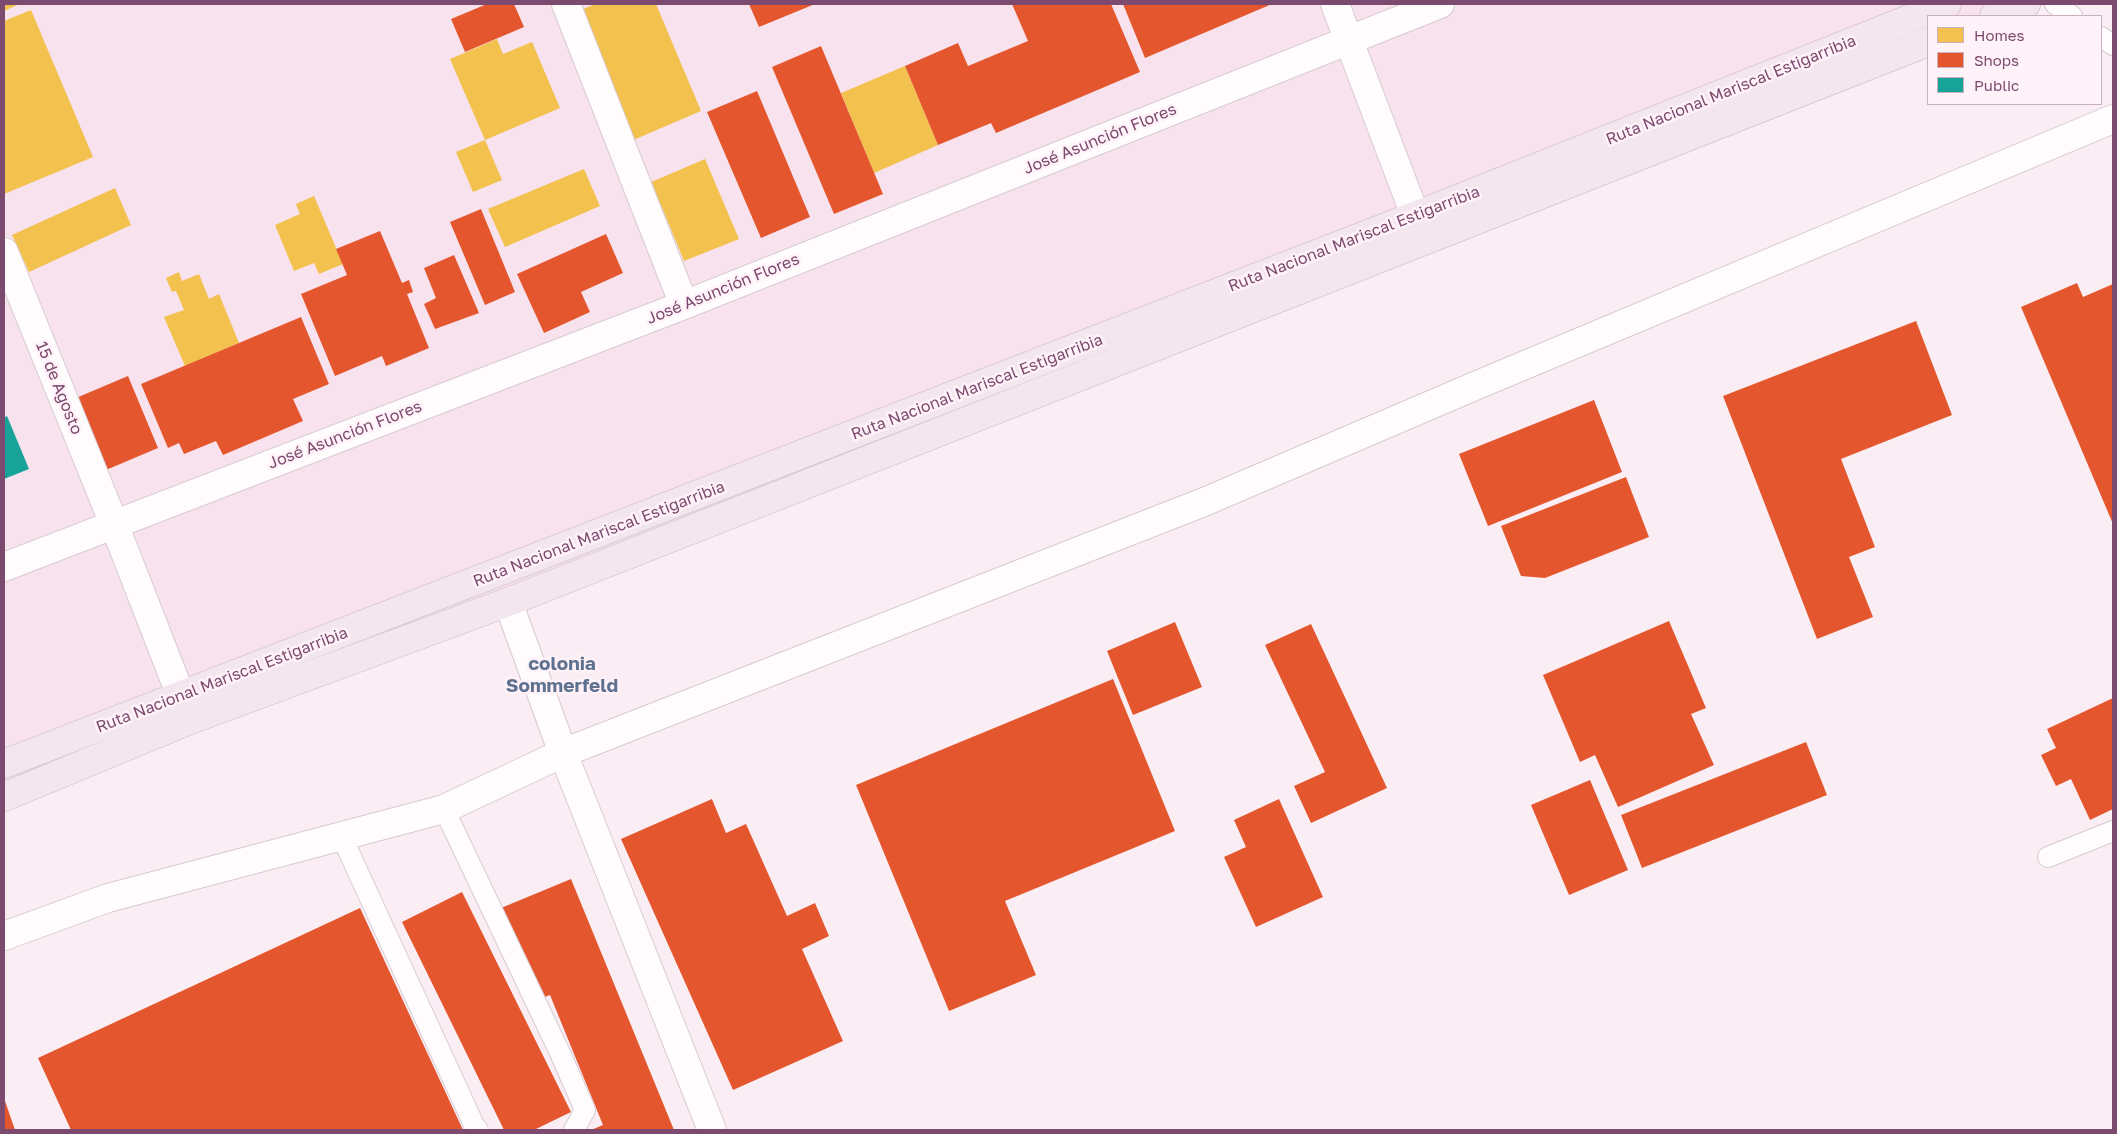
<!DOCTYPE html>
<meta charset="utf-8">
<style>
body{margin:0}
#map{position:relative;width:2117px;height:1134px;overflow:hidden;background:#faeef4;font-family:"Golos Text",sans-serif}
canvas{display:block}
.frame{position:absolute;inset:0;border:5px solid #7b4a6e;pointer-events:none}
.legend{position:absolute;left:1927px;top:15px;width:175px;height:90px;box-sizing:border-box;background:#fff2f8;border:1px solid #caafc1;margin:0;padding:6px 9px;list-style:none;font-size:15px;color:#7b4a6e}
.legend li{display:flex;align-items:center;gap:10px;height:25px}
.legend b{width:25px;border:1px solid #caafc1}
</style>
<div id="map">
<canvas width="2117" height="1134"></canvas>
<div class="frame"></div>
<ul class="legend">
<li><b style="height:14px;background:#f2c14e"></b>Homes</li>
<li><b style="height:14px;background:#e4572e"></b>Shops</li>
<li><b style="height:14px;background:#17a398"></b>Public</li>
</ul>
</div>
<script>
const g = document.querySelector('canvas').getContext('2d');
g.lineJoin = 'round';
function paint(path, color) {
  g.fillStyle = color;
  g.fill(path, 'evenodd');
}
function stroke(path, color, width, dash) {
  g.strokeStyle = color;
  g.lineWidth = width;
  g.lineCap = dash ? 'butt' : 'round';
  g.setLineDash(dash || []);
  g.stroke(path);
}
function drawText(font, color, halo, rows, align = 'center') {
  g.font = font + ' "Golos Text",sans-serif';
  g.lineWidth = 5;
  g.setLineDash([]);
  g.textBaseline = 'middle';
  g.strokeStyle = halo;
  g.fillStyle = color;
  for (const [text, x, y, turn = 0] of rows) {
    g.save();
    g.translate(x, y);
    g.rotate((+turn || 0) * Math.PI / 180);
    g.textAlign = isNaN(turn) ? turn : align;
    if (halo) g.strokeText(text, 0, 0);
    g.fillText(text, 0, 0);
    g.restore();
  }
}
paint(new Path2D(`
 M4,4h2022l-32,12h-66v26l-1924,755z`), '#f8e2ed');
paint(new Path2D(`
 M4,4h16l-16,7z
 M595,4h61l45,107 -77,33 -43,-134z
 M31,10l62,147 -89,37v-173z
 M497,39l6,15 29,-12 28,66 -75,32 17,40 -29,12 -17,-40 29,-12 -35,-81z
 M905,66l33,79 -64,28 -33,-80z
 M705,159l34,80 -55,22 -23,-56 -9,4 -10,-23z
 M584,169l16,37 -95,41 -17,-38z
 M115,188l16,37 -102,47 -17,-37z
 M314,196l29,68 -24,10 -5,-11 -20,8 -19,-46 25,-11 -4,-10z
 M179,272l3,9 17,-7 10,25 10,-5 20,49 -54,23 -21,-49 20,-7 -8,-19 -4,1 -6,-14z`), '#f2c14e');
paint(new Path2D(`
 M487,4h27l10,23 -59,25 -14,-33z
 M749,4h66l-56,23z
 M1012,4h99l29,68 -144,61 -5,-10 -53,22 -33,-79 53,-23 10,23 60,-25z
 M1123,4h149l-127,54z
 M821,46l62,148 -49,20 -62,-147z
 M757,91l53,126 -49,21 -54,-126z
 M481,209l34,83 -30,13 -35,-83z
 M380,231l22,52 7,-3 4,12 -6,2 22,54 -43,18 -4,-10 -47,20 -34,-82 46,-19 -11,-26z
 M606,234l17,39 -42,19 9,20 -46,21 -27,-59z
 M454,255l25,58 -44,16 -11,-25 12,-6 -12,-30z
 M2077,283l6,14 30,-13v240l-92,-217z
 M301,317l28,67 -36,15 10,22 -80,34 -7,-14 -32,13 -5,-11 -11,5 -27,-64z
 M1916,321l36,94 -111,44 34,88 -26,10 24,60 -56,22 -94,-243z
 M128,376l30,72 -52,22 -30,-72z
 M1594,400l28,72 -134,54 -29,-72z
 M1626,477l23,60 -104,41 -24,-2 -20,-50z
 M1669,621l37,87 -15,6 23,51 -96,42 -23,-52 -15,7 -37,-87z
 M1175,622l27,65 -69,28 -26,-64z
 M1311,624l76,164 -76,35 -17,-37 31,-14 -60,-127z
 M1113,679l62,152 -170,70 31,74 -87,36 -93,-226z
 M2113,698v111l-23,11 -19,-41 -15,7 -15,-31 15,-7 -9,-19z
 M1806,742l21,53 -185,73 -21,-53z
 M1590,780l38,90 -59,25 -38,-90z
 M712,799l14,34 20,-9 41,92 28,-13 14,33 -27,13 41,92 -110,49 -112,-251z
 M1279,799l44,98 -67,30 -32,-70 22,-10 -12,-27z
 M571,879l103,251h-83l12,-5 -53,-130 -11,4 -38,-91z
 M462,892l109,220 -37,18h-30l-102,-208z
 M360,908l103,222h-392l-33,-72z
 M4,1098l11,32h-11z`), '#e4572e');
paint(new Path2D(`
 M7,416l22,53 -25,10v-61z`), '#17a398');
const service = new Path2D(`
 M2055,4l17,12
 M2101,37l12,8
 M444,809l116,244 25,57 -11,20
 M341,835l133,290 4,5
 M2048,857l65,-26`);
const minor = new Path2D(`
 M566,4l118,301
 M1335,4l80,211
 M4,252l110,272 67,172
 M4,567l680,-262 756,-301
 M508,602l55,151 149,377
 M4,936l104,-38 336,-89 119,-56 641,-251 278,-119 631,-264`);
const trunk = new Path2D(`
 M1994,16l32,-12
 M4,764l1426,-554 517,-206
 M4,797l186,-77 318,-118 1420,-560`);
stroke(service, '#d8cad2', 22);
stroke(minor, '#d8cad2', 30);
stroke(trunk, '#dbcad6', 30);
stroke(service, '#fefcfd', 20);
stroke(minor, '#fefcfd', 28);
stroke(trunk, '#f3e6ee', 28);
drawText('16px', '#7b4a6e', '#fff2f8', [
 ["Ruta Nacional Mariscal Estigarribia",1731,90,-22],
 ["José Asunción Flores",1100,139,-22],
 ["Ruta Nacional Mariscal Estigarribia",1354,239,-21],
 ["José Asunción Flores",723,289,-22],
 ["Ruta Nacional Mariscal Estigarribia",977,387,-21],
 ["15 de Agosto",59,388,68],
 ["José Asunción Flores",345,435,-21],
 ["Ruta Nacional Mariscal Estigarribia",599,534,-21],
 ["Ruta Nacional Mariscal Estigarribia",222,680,-21]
]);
drawText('bold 19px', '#5e7290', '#fff2f8', [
 ["colonia",562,664],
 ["Sommerfeld",562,686]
]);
</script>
